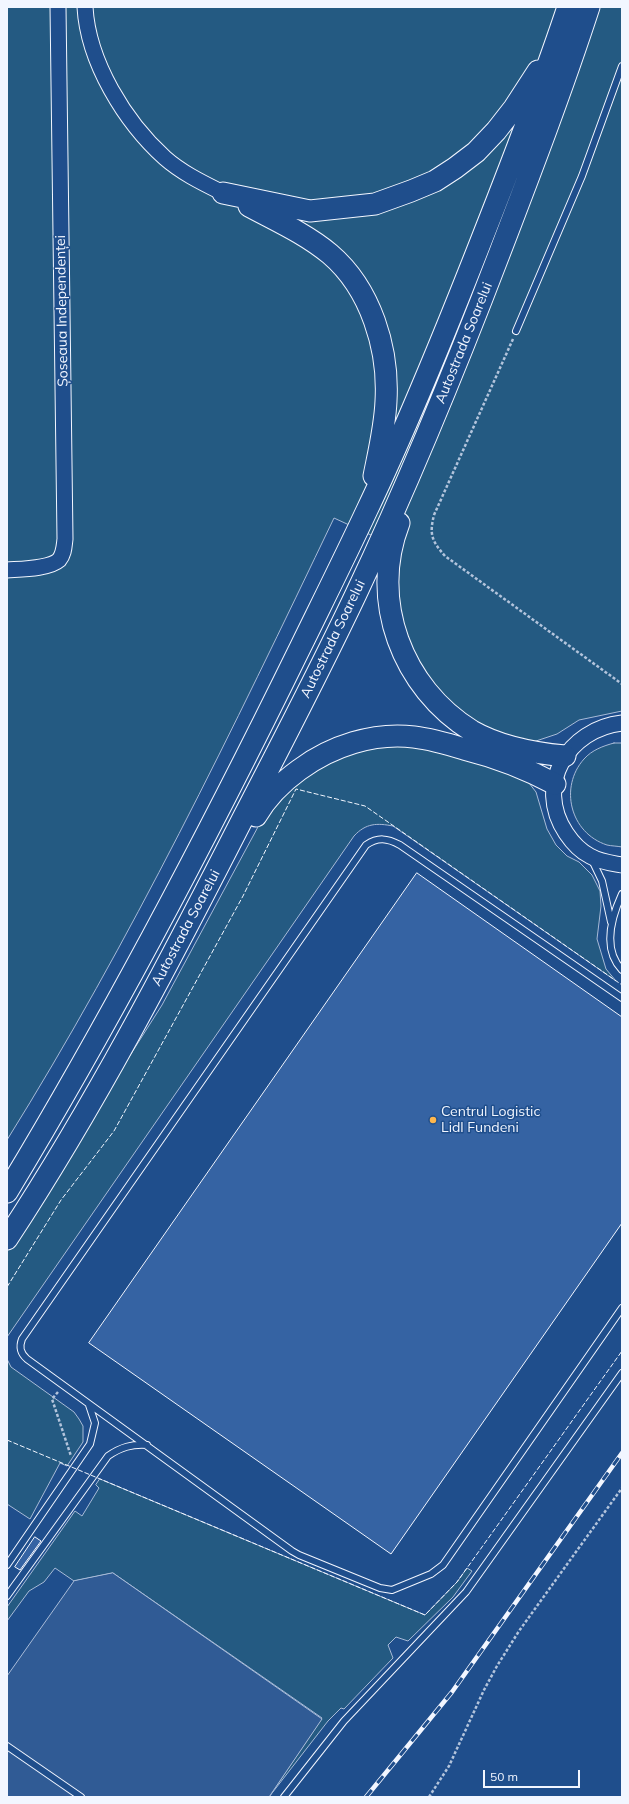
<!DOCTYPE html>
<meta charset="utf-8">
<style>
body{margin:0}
#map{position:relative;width:629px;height:1804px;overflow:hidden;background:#1f4e8c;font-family:Mulish,sans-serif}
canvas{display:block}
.frame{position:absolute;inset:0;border:8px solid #f2f6ff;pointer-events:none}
.scale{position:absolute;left:483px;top:1770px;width:97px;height:18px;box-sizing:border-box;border:2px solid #f2f6ff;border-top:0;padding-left:5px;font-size:12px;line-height:14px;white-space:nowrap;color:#f2f6ff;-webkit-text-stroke:3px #1f4e8c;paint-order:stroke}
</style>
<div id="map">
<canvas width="629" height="1804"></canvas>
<div class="frame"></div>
<div class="scale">50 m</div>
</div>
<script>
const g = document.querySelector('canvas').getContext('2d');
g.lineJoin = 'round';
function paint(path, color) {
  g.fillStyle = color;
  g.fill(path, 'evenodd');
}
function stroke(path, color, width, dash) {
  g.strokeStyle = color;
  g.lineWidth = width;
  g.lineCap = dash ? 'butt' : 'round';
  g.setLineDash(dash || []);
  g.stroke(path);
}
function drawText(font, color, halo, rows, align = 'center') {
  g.font = font + ' Mulish,sans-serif';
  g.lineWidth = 3;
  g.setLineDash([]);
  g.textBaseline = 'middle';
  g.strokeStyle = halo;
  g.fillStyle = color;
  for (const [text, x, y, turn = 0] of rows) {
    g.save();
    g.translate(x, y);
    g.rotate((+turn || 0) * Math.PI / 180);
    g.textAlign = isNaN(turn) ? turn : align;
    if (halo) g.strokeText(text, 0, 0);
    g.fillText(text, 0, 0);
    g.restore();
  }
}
const green = new Path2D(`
 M7,7h615v704l-43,9 -22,14 -24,8 -36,-9 -30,-16 -21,-17 -28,-37 -11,-27 -11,-44 1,-45 -63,-29c-101,211 -203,423 -327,622z
 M614,743h8v104c-5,-1 -11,-1 -15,-2 -37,-12 -48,-58 -23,-86 8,-9 19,-13 30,-16z
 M403,744l42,7 71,22 13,10 7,9 11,37 9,16 11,11 12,6 13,13 8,16 1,15 -4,33 9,30 10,12 -223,-155c-16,-3 -27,-3 -39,10l-347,501v-88l155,-244 111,-206 33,-27 63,-26z
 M7,1359l4,8 63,45 5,7 4,7v16l-16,24 -7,-3 -30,56 -23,-15z
 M100,1479l325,136 32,-33 10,-14 5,3 -19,26 -45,44 -12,-4 -8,8 5,13 -49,51 -3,-1 -13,13 -59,76 53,-79 -209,-145 -39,8 -19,-13 -11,14 -15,9 -22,30v-14l68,-96 7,5 17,-28 -3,-3z`);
paint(green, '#245a82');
stroke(green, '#a8bbd7', 1);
const parking = new Path2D(`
 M113,1573l209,146 -53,78h-260l-2,-1v-120l67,-95z`);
paint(parking, '#305b95');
stroke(parking, '#a8bbd7', 1);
const building = new Path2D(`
 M417,873l205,144v206l-231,331 -302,-211z
 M35,1537l6,4 -21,29 -5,-3z`);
paint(building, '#3563a3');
stroke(building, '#f2f6ff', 1);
const service = new Path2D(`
 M516,331l66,-155 40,-110
 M592,860l10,21 9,41
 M622,894c-11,24 -20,55 0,76
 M622,998l-222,-153c-13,-7 -22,-8 -34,0l-344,494c-3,8 -2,14 5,20l265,192 7,4 81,33 12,2 39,-16 12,-9 179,-257
 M7,1565l83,-121 5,-21 -6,-18
 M7,1596l101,-140c13,-9 24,-12 39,-11
 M7,1746l74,51
 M284,1797l60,-76 122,-129 156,-219`);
const tertiary = new Path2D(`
 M85,7c3,55 40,115 80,151 17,15 38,25 58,35
 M7,570c13,-1 42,-1 52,-10 5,-6 5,-13 6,-21l-7,-532
 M622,723c-54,6 -88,62 -56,110 6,9 14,18 24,23 10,6 21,7 32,9`);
const motorway = new Path2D(`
 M223,193l87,18 65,-7 36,-13 24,-10 20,-13 21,-16 20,-21 18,-23 24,-37
 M249,206c28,15 57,28 81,48 41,35 59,95 56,147 -1,25 -7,50 -12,75
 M399,523c-30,77 3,165 73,208 28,16 61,22 93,25
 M256,816c11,-19 25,-33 43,-46 32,-24 75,-38 115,-33 17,2 34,7 50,12 32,8 61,19 91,35
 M7,1192c107,-177 203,-360 294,-546 22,-45 45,-91 66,-136 43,-90 80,-182 116,-274 30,-76 59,-151 85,-229
 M7,1239c88,-134 162,-276 235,-419 39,-75 78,-150 114,-226 53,-112 100,-227 144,-342 31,-81 62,-162 89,-245`);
stroke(service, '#f2f6ff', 8);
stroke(tertiary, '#f2f6ff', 17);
stroke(motorway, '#f2f6ff', 23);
stroke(new Path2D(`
 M513,339l-79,176c-5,20 -2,26 11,41l177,128
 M58,1392l-6,7 19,57
 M429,1797l20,-31 35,-76 13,-24 22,-35 103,-143`), '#b3c4dc', 2.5, [3, 2]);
stroke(service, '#1f4e8c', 6);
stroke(tertiary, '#1f4e8c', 15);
stroke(motorway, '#1f4e8c', 21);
const rail = new Path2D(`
 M366,1797l86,-105 170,-239`);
stroke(rail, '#f2f6ff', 4.5);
stroke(rail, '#1f4e8c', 3, [9]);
stroke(new Path2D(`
 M7,1287l54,-87 53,-69 129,-235 53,-107 69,17 257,179
 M7,1440l418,175 32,-33 165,-231`), '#f2f6ff', 1, [5, 2]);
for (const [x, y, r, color] of [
 [433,1120,4,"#ffb74d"]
]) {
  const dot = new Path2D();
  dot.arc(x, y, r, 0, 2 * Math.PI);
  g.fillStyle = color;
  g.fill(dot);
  stroke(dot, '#1f4e8c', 1.5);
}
drawText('14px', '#f2f6ff', '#1f4e8c', [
 ["Șoseaua Independenței",62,311,-91],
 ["Autostrada Soarelui",464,343,-68],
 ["Autostrada Soarelui",333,639,-64],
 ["Autostrada Soarelui",186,928,-62]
]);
drawText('14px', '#f2f6ff', '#1f4e8c', [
 ["Centrul Logistic",441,1112],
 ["Lidl Fundeni",441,1128]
], 'left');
</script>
